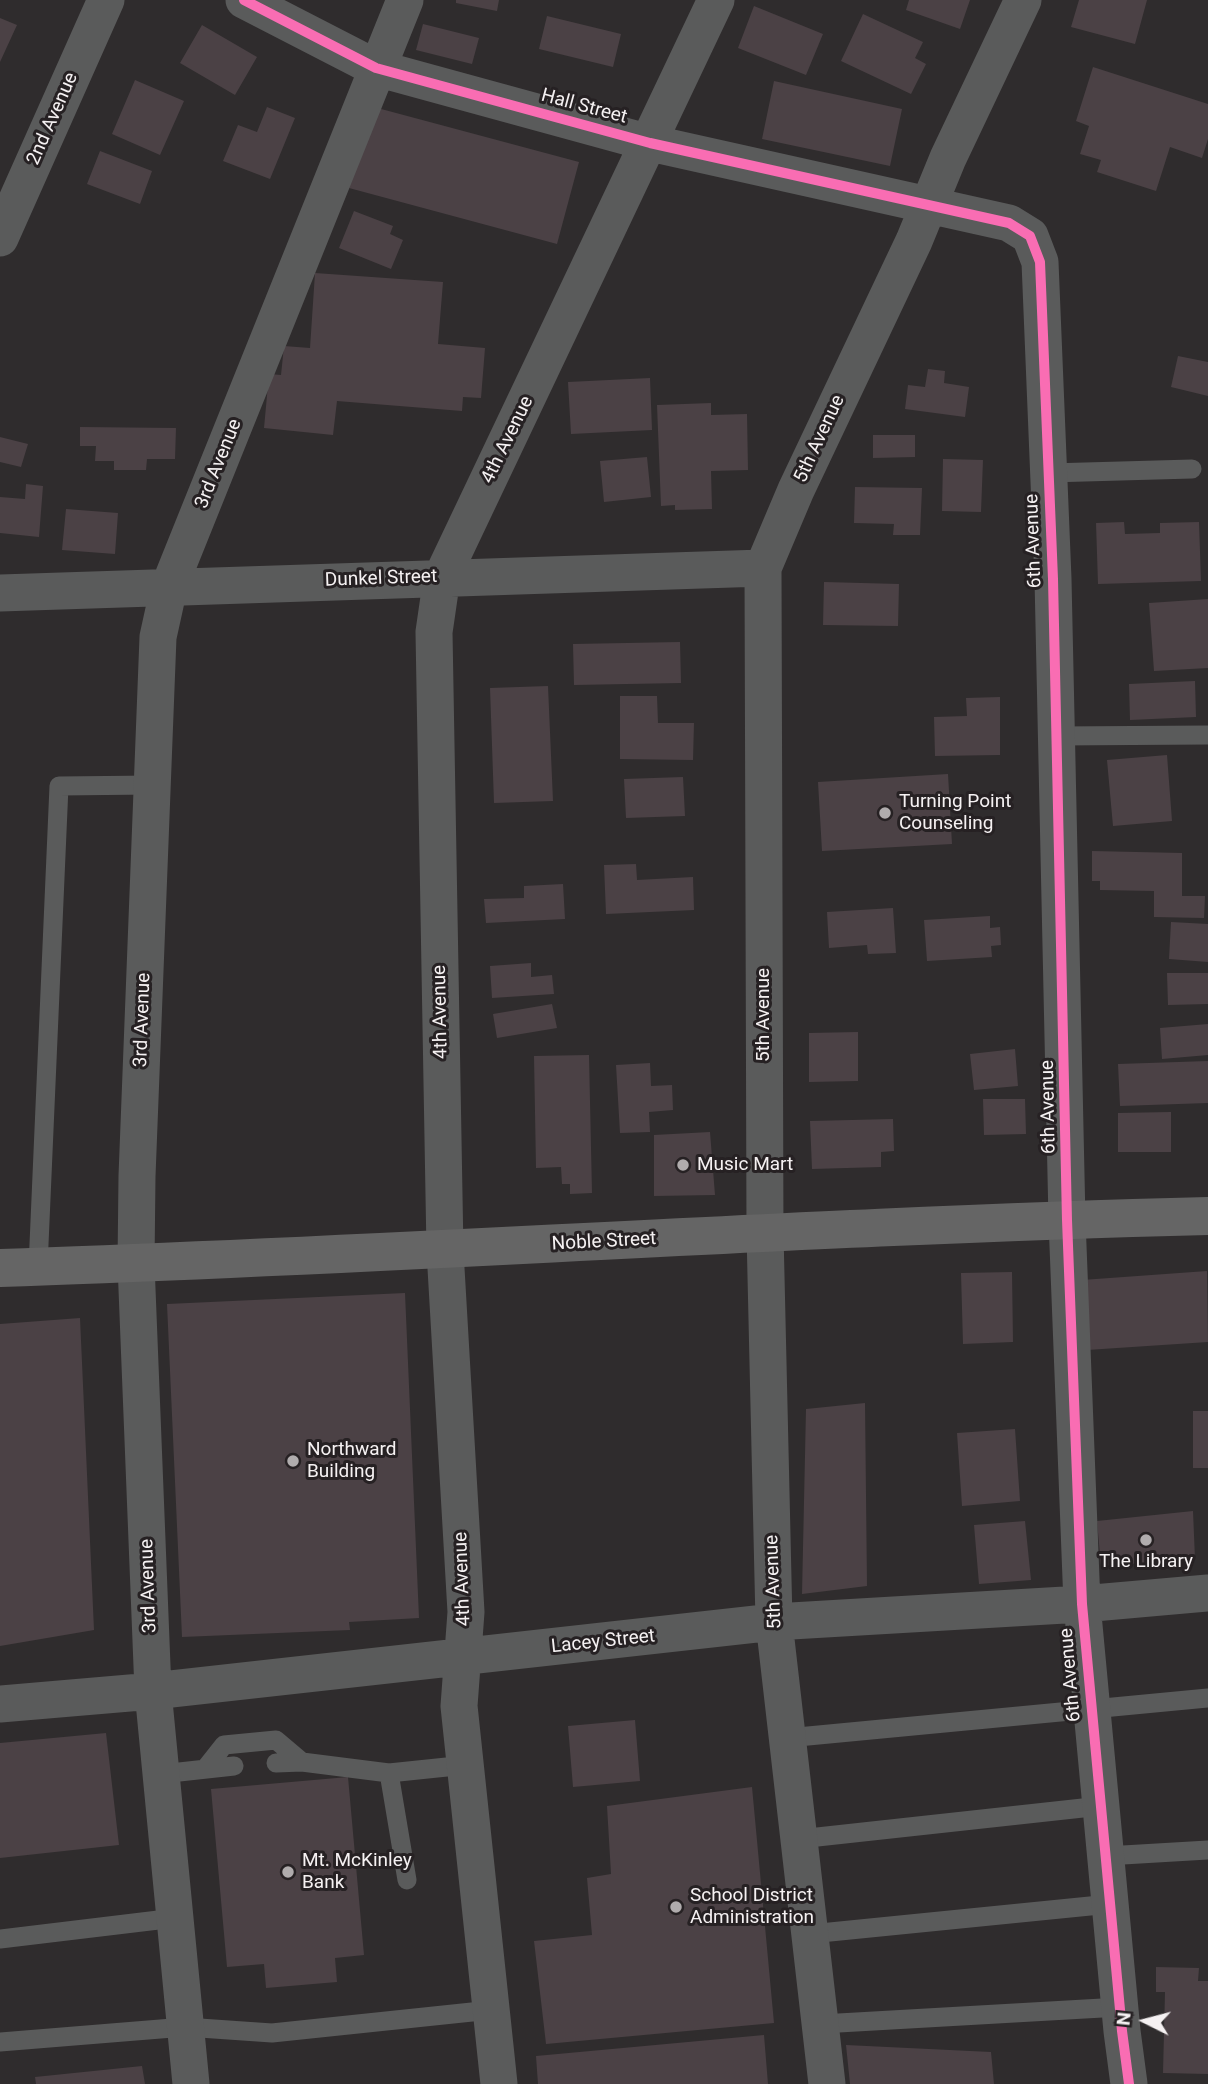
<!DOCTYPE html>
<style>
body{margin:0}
#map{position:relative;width:1208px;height:2084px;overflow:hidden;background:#2f2c2d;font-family:Roboto,sans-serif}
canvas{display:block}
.north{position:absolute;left:1110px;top:1986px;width:70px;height:70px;-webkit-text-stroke:5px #262123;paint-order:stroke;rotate:276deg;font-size:19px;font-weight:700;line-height:28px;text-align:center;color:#f5f1f2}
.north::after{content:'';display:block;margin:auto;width:24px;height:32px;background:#f5f1f2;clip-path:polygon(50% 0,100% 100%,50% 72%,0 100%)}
</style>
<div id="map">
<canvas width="1208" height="2084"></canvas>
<div class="north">N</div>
</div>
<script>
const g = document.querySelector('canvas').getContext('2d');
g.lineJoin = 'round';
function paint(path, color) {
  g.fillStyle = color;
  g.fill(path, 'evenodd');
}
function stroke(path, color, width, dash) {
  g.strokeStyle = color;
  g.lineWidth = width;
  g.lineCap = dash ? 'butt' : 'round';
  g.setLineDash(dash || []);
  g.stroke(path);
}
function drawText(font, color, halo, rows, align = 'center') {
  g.font = font + ' Roboto,sans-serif';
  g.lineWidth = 6;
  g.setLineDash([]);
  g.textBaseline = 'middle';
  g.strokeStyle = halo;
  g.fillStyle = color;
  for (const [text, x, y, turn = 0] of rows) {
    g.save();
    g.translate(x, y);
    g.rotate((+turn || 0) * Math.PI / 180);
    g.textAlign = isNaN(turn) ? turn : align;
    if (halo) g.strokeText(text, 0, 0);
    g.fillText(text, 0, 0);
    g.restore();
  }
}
paint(new Path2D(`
 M456,0h43l-2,11 -41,-8z
 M909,0h61l-10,29 -54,-19z
 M1079,0h68l-12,44 -64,-17z
 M754,6l69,28 -17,41 -68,-27z
 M863,14l60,28 -8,16 11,6 -15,30 -70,-33z
 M547,16l74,18 -8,33 -74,-18z
 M0,18l17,7 -17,37z
 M423,24l56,14 -7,26 -56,-14z
 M202,25l55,32 -22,38 -55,-32z
 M1093,67l115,37v35l-6,19 -32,-11 -14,44 -59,-19 4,-12 -21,-6 9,-28 -13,-5z
 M135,80l49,21 -24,54 -48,-21z
 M774,81l128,28 -12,57 -128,-27z
 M370,106l209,56 -22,82 -208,-56z
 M267,107l28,11 -25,61 -47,-18 15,-36 19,7z
 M100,151l52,20 -12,33 -53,-20z
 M354,211l39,15 -3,8 13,6 -12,29 -52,-21z
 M315,273l128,9 -5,62 47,4 -4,50 -18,-1 -1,14 -125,-10 -4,34 -69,-7 5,-54 12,1 3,-29 26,2z
 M1178,356l30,6v34l-37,-9z
 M928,369l17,2 -1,12 25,4 -4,30 -60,-8 3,-24 17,2z
 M650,378l2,52 -81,4 -3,-52z
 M711,403v12l36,-1 1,56 -37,1 1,38 -37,1v-5l-14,1 -4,-101z
 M80,427l96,1 -1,31h-28l-1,11h-32v-9h-19l1,-15h-16z
 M873,435h42v22l-42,1z
 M0,437l28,7 -7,23 -21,-5z
 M647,457l4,40 -47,5 -4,-41z
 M943,459l40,1 -2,52 -39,-1z
 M26,484l17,2 -4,51 -39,-4v-36l25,2z
 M855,487l67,1 -2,47h-27l1,-11 -40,-1z
 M66,509l52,4 -3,41 -53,-4z
 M1124,522l1,12 35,-1v-10l39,-1 2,59 -103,3 -2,-61z
 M824,582l75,2 -1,42 -75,-1z
 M1208,599v69l-54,3 -5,-68z
 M680,642l1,41 -107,2 -1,-41z
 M1195,681l1,36 -66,3 -1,-36z
 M548,686l5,115 -59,2 -4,-115z
 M620,696h37l1,27h36l-1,37 -73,-1z
 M1000,697v58l-65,1 -1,-39 33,-1 -1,-18z
 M1167,755l5,66 -59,5 -6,-66z
 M948,774l4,70 -130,7 -4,-69z
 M683,777l2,39 -59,2 -2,-39z
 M1092,851l90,2v43h23l-1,22 -50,-1v-26l-54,-1v-9h-8z
 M636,864l1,16 56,-3 1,33 -88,4 -2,-49z
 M563,884l2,35 -79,4 -2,-24 40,-1v-12z
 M893,908l3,45 -28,1 -1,-9 -38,3 -2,-36z
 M990,916v12l10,-1 1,18 -10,1 1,11 -65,4 -3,-41z
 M1171,922l37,2v38l-39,-3z
 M531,963v14l21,-2 2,19 -62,4 -2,-32z
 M1167,973h41v31l-40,1z
 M552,1004l5,24 -60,10 -4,-24z
 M1208,1024v31l-46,4 -2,-31z
 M858,1032v49l-49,1v-49z
 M1015,1049l3,37 -44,4 -4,-36z
 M589,1055l3,138 -22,1v-10h-8l-1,-17 -25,1 -2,-112z
 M1208,1061v42l-88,3 -2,-42z
 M650,1063l1,23 21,-1 1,25 -24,2 1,20 -30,1 -4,-68z
 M983,1099h42l1,35 -42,1z
 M1171,1112v40h-53v-39z
 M893,1119l1,32 -13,1v15l-69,2 -2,-48z
 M710,1132l5,63 -61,1v-61z
 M1207,1271l1,71 -121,8 -5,-70z
 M1012,1272l1,70 -50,2 -2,-71z
 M405,1293l14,325 -70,4 1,8 -168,7 -15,-333z
 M80,1318l14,312 -94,16v-322z
 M865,1403l2,183 -65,8 4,-185z
 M1193,1411h15v57h-15z
 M1015,1429l5,72 -58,5 -5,-73z
 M1193,1511l2,48 -94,7 -4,-45z
 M1025,1521l6,59 -52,4 -5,-59z
 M635,1720l5,61 -67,6 -5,-61z
 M106,1733l13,112 -119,13v-115z
 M348,1777l16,178 -29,3 2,24 -71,6 -2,-24 -37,3 -16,-178z
 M752,1787l22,236 -228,21 -12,-103 58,-6 -5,-57 24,-4 -4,-68z
 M1156,1967l43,1 -1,13h10v93l-45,-1 2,-81h-9z
 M764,2035l4,49h-230l-2,-28z
 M846,2045l145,7 3,32h-144z
 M142,2066l3,18h-109l-1,-7z`), '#4b4145');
stroke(new Path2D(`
 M1049,473l143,-4
 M1057,736l151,-1
 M38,1267l21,-481 94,-1
 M787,1738l421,-40
 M276,1763l26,-1 87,11 77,-8
 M205,1769l19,-24 52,-5 26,22
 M389,1773l18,107
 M161,1774l73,-8
 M799,1839l302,-33
 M1106,1856l102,-6
 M810,1934l300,-30
 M0,1939l175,-21
 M821,2024l299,-17
 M0,2042l185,-15 87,6 219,-23`), '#5a5b5b', 19);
stroke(new Path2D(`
 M244,0l132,68 274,75 359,80 21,13 10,26 13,317 14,641 15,384 40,427 7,53
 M0,238l106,-238
 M0,593l763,-25
 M0,1704l153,-13 621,-69 308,-18 126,-11
 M191,2084l-38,-393 -17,-427 1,-88 21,-539 11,-50 236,-587
 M499,2084l-40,-378 7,-94 -21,-361 -11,-619 8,-55 274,-577
 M827,2084l-53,-462 -9,-389 -2,-665 33,-78 118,-249 34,-83 75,-158`), '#5a5b5b', 37);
stroke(new Path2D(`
 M0,1268c403,-13 805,-42 1208,-52`), '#656565', 38);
stroke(new Path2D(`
 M244,0l132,68 274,75 359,80 21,13 10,26 13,317 14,641 15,384 40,427 7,53`), '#f96db3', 10);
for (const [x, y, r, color] of [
 [885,813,7,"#b0acad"],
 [683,1165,7,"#b0acad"],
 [293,1461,7,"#b0acad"],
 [1146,1540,7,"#b0acad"],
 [288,1872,7,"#b0acad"],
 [676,1907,7,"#b0acad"]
]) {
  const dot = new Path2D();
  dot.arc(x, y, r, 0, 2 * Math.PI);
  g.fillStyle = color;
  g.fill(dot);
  stroke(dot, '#262123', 2.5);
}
drawText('19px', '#f5f1f2', '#262123', [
 ["Hall Street",584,107,15],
 ["2nd Avenue",53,119,-66],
 ["5th Avenue",820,439,-65],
 ["4th Avenue",508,440,-64],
 ["3rd Avenue",219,464,-68],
 ["6th Avenue",1034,541,-92],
 ["Dunkel Street",381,579,-2],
 ["4th Avenue",441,1012,-91],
 ["5th Avenue",764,1015,-90],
 ["3rd Avenue",143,1020,-88],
 ["6th Avenue",1049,1107,-91],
 ["Noble Street",604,1242,-3],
 ["4th Avenue",463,1579,-92],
 ["5th Avenue",774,1582,-92],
 ["3rd Avenue",149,1586,-92],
 ["Lacey Street",603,1642,-6],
 ["6th Avenue",1071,1675,-95]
]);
drawText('19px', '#f5f1f2', '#262123', [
 ["Turning Point",899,802],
 ["Counseling",899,824],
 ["Music Mart",697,1165],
 ["Northward",307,1450],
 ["Building",307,1472],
 ["The Library",1146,1562,"center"],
 ["Mt. McKinley",302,1861],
 ["Bank",302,1883],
 ["School District",690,1896],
 ["Administration",690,1918]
], 'left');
</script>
